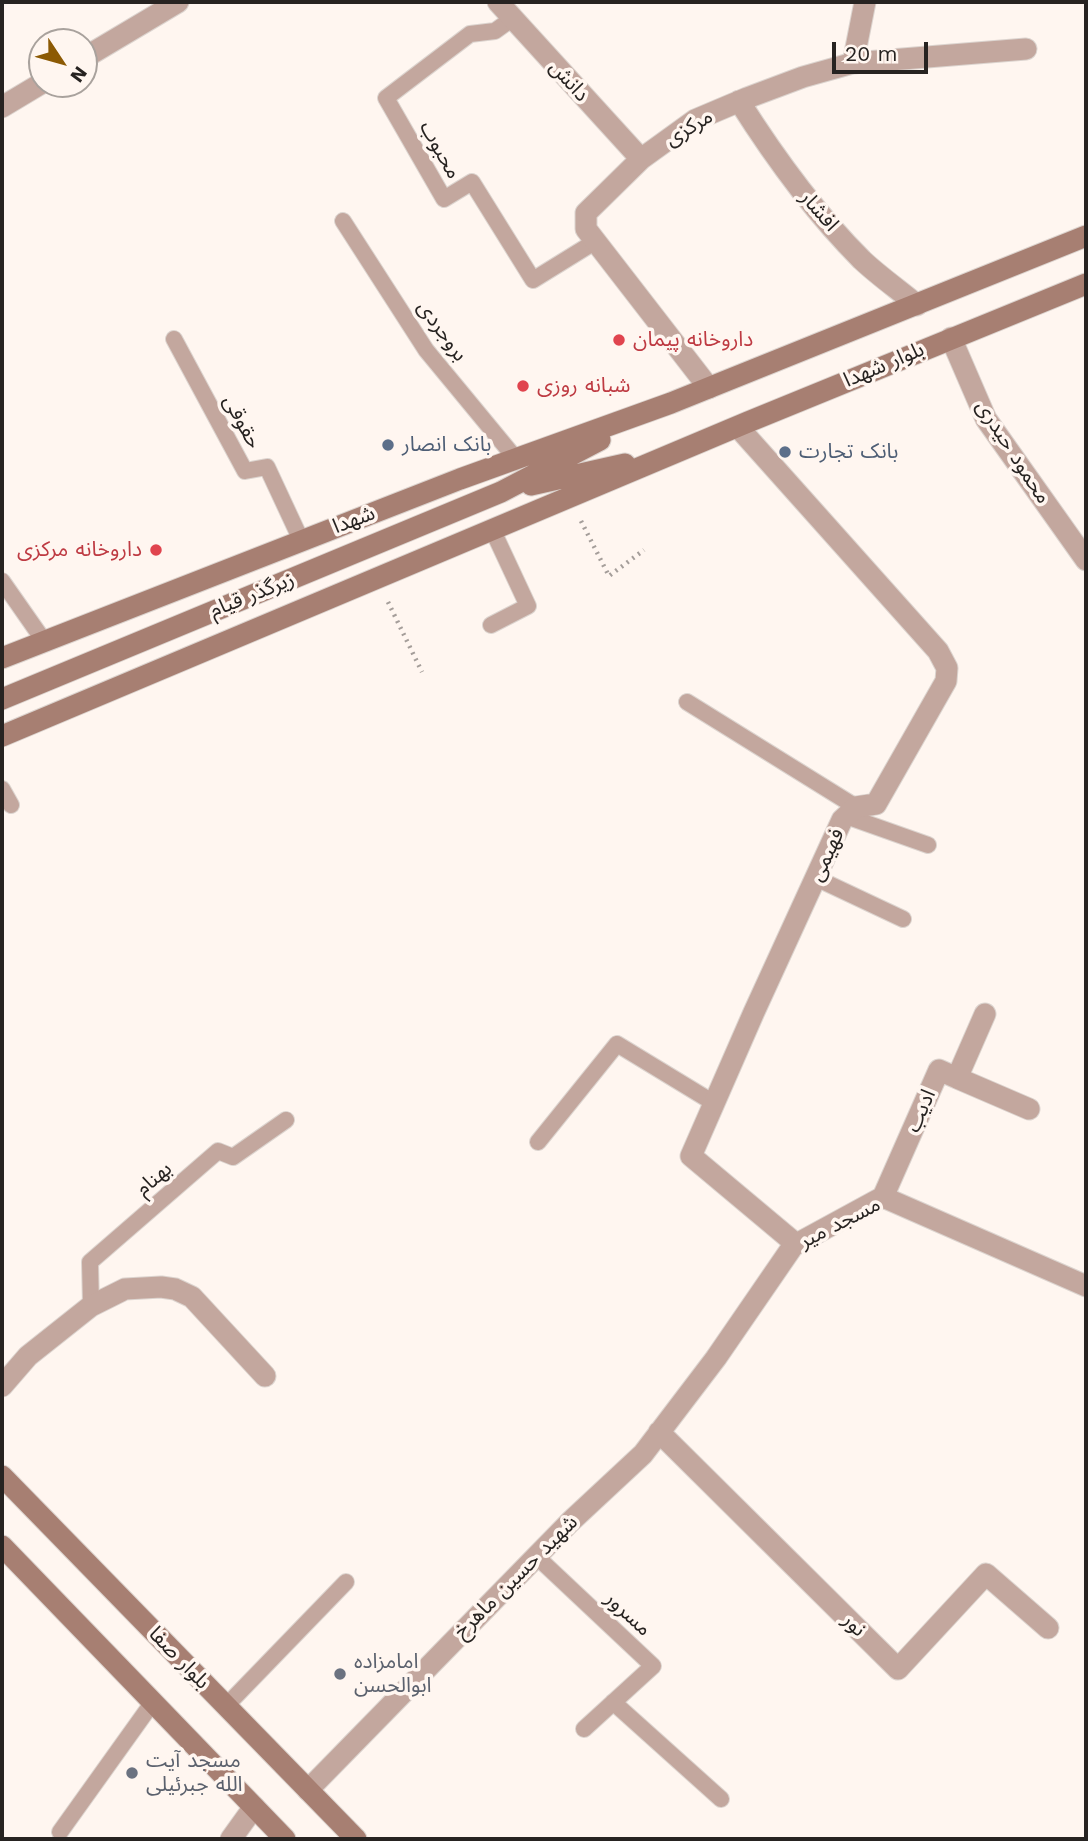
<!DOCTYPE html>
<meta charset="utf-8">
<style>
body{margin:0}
#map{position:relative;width:1088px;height:1841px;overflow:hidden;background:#fff6f0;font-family:"Work Sans",sans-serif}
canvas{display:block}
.frame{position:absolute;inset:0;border:4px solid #272321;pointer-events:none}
.north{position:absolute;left:28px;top:28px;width:70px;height:70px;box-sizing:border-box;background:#fff6f0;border:2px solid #a9a29d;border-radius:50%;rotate:126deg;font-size:19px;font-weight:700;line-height:28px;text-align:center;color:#272321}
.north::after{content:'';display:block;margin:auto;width:24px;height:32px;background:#8c5a04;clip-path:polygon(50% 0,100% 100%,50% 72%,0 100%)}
.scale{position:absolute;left:832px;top:42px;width:96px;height:32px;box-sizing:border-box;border:4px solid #272321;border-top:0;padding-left:9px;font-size:21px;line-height:24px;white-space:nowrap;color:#272321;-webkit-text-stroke:5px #fff6f0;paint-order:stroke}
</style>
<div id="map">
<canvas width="1088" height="1841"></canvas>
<div class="frame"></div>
<div class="north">N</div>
<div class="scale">20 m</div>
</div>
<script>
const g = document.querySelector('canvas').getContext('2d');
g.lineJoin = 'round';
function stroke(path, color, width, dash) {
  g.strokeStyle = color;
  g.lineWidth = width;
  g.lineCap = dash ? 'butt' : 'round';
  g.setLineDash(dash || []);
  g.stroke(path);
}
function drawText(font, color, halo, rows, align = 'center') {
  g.font = font + ' "Work Sans","Noto Sans Arabic",sans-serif';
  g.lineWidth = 7;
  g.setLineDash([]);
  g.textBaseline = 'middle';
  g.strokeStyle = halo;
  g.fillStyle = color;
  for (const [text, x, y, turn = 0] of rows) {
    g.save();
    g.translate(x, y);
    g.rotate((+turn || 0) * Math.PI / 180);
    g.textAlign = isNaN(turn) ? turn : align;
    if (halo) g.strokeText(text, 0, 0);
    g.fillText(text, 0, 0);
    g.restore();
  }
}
const service = new Path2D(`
 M513,18l-18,13 -25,3 -84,64 58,101 28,-17 61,98 63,-39
 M343,221l83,129 90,109
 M174,339l71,132 22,-4 34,73
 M2,581l42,60
 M491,625l37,-19 -35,-75
 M687,702l169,105
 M2,789l9,16
 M846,816l82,29
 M816,878l87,41
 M538,1142l79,-98 97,59
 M91,1306l-1,-44 128,-111 15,6 53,-37
 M536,1556l117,110 -69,63
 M613,1702l108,97
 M226,1706l120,-124
 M60,1832l93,-130`);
const minor = new Path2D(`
 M498,2l143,157
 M84,58l94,-56
 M853,63l12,-61
 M739,101c36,57 75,111 123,159 17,16 37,30 55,45
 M2,107l40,-24
 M951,338l35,81 100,141
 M709,388l-123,-159v-16l55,-54 54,-39 52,-22 56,-21 50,-14 173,-14
 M738,427l200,224 9,17 -1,13 -70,123 -20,3 -14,13 -88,192 -63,144 105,88
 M957,1078l72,31
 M883,1197l56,-127 18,8 28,-64
 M2,1386l26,-30 63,-50 34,-17 36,-2 14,2 17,8 73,79
 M659,1432l239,237 88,-95 62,54
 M308,1790l262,-268 73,-68 73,-96 77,-112 90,-49 203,89
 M231,1839l23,-32`);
const secondary = new Path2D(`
 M531,485l94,-21
 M2,658l458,-179 211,-76 415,-167
 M2,699l499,-207 99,-52
 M2,736l746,-314 338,-138
 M2,1476l354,363
 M2,1546l283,293`);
stroke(service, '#dcd4cf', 18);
stroke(minor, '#dcd4cf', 23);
stroke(secondary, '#dcd4cf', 23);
stroke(new Path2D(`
 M581,521l28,55 35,-26
 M388,602l34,70`), '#a59e9a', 4.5, [2, 5]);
stroke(service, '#c3a79e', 16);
stroke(minor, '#c3a79e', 21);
stroke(secondary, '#a77f72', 21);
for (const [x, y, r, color] of [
 [619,340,7,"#e0444e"],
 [523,386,7,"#e0444e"],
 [388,445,7,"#5c6f8a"],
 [785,452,7,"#5c6f8a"],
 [156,550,7,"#e0444e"],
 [340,1674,7,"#6b7280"],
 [132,1773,7,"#6b7280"]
]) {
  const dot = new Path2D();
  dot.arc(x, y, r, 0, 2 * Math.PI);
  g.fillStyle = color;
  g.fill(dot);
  stroke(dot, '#fff6f0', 2.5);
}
drawText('21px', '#272321', '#fff6f0', [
 ["دانش",569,81,48],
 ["مرکزی",689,128,-31],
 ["محبوب",440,150,61],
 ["افشار",819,211,49],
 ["بروجردی",442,331,54],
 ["بلوار شهدا",884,365,-23],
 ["حقوقی",242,422,62],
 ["محمود حیدری",1013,452,57],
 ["شهدا",354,520,-21],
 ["زیرگذر قیام",252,595,-22],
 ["فهیمی",827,855,-65],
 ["ادیب",921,1111,-66],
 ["بهنام",154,1179,-41],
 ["مسجد میر",840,1223,-27],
 ["شهید حسین ماهرخ",516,1577,-45],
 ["مسرور",628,1614,43],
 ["نور",854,1625,45],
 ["بلوار صفا",179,1658,46]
]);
drawText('21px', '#be3a42', '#fff6f0', [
 ["داروخانه پیمان",633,340],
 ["شبانه روزی",537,386],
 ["داروخانه مرکزی",142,550,"right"]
], 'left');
drawText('21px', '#4e5e75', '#fff6f0', [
 ["بانک انصار",402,445],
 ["بانک تجارت",799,452]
], 'left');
drawText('21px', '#5b616d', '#fff6f0', [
 ["امامزاده",354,1662],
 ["ابوالحسن",354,1686],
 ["مسجد آیت",146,1761],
 ["الله جبرئیلی",146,1785]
], 'left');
</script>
